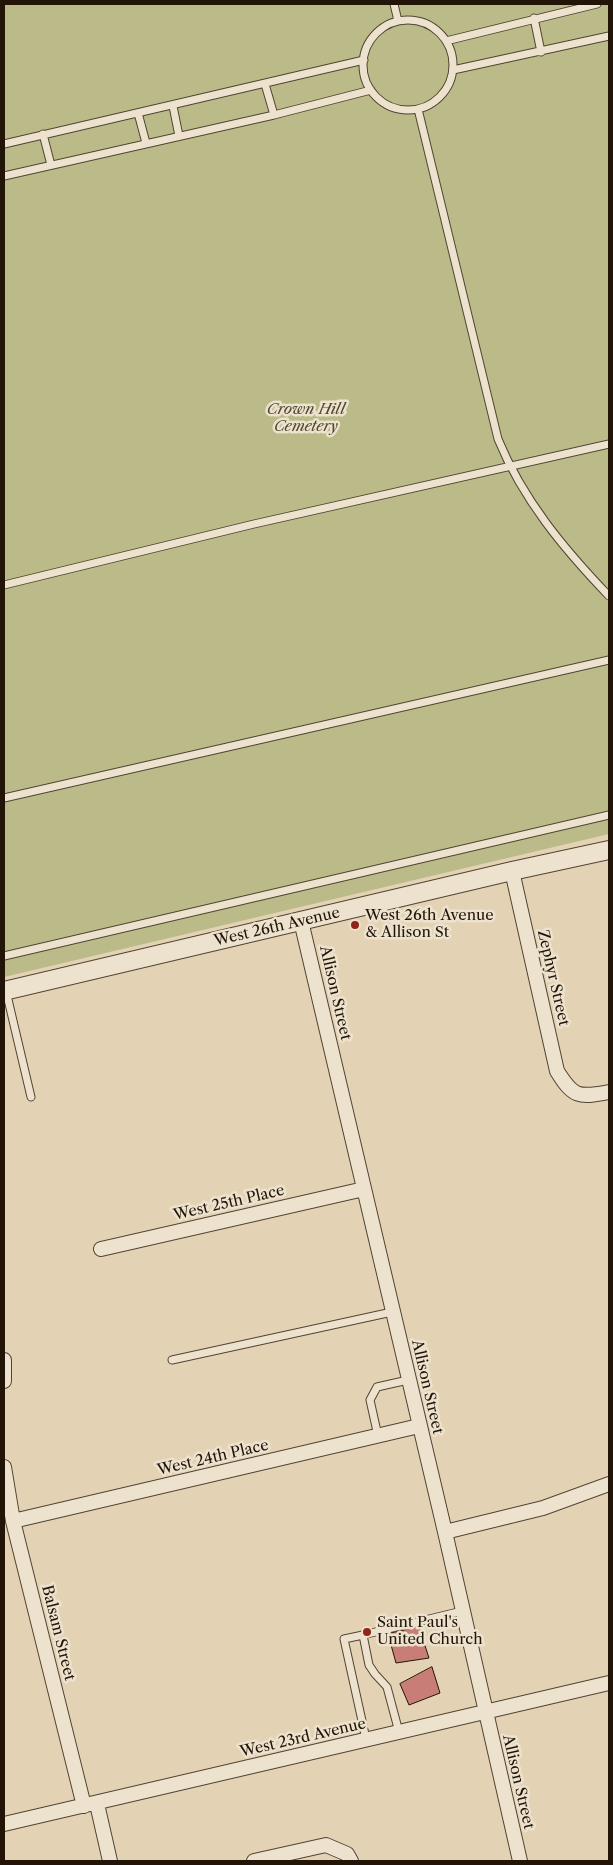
<!DOCTYPE html>
<style>
body{margin:0}
#map{position:relative;width:613px;height:1865px;overflow:hidden;background:#e3d3b4;font-family:"Libre Caslon Text",serif}
canvas{display:block}
.frame{position:absolute;inset:0;border:5px solid #221508;pointer-events:none}
</style>
<div id="map">
<canvas width="613" height="1865"></canvas>
<div class="frame"></div>
</div>
<script>
const g = document.querySelector('canvas').getContext('2d');
g.lineJoin = 'round';
function paint(path, color) {
  g.fillStyle = color;
  g.fill(path, 'evenodd');
}
function stroke(path, color, width, dash) {
  g.strokeStyle = color;
  g.lineWidth = width;
  g.lineCap = dash ? 'butt' : 'round';
  g.setLineDash(dash || []);
  g.stroke(path);
}
function drawText(font, color, halo, rows, align = 'center') {
  g.font = font + ' "Libre Caslon Text",serif';
  g.lineWidth = 5;
  g.setLineDash([]);
  g.textBaseline = 'middle';
  g.strokeStyle = halo;
  g.fillStyle = color;
  for (const [text, x, y, turn = 0] of rows) {
    g.save();
    g.translate(x, y);
    g.rotate((+turn || 0) * Math.PI / 180);
    g.textAlign = isNaN(turn) ? turn : align;
    if (halo) g.strokeText(text, 0, 0);
    g.fillText(text, 0, 0);
    g.restore();
  }
}
paint(new Path2D(`
 M4,4h605v830l-605,143z`), '#babb89');
const building = new Path2D(`
 M419,1627l10,31 -33,5 -8,-29z
 M432,1667l8,26 -31,12 -9,-21z`);
paint(building, '#c97d77');
stroke(building, '#221508', 1);
const service = new Path2D(`
 M394,4l4,17
 M534,18l7,34
 M363 65a45 45 0 1 1 90 0a45 45 0 1 1-90 0Z
 M446,41l151,-37
 M453,70l156,-34
 M265,84l9,31
 M173,106l6,30
 M418,109l80,330c25,61 66,110 111,157
 M138,113l8,30
 M43,134l8,31
 M4,144l360,-84
 M4,176l270,-61 97,-25
 M4,585l250,-61 355,-80
 M4,798l605,-138
 M4,956l605,-141
 M6,991l25,106
 M172,1360l220,-48
 M378,1436l-8,-36 7,-13 31,-7
 M363,1635l99,-24
 M366,1739l-22,-100 19,-4 6,30 6,9 12,13 12,45`);
const minor = new Path2D(`
 M512,871l45,200c16,26 21,27 52,21
 M301,921l144,611 75,329
 M101,1249l263,-60
 M4,1360v21
 M4,1467l9,54 71,285
 M13,1521l406,-95
 M445,1532l98,-24 66,-24
 M97,1804l13,57
 M4,1824l605,-141
 M254,1861l72,-16 21,9 4,7`);
const tertiary = new Path2D(`
 M4,991l508,-120 97,-21`);
stroke(service, '#524433', 9);
stroke(minor, '#524433', 16);
stroke(tertiary, '#524433', 20);
stroke(service, '#ede2ce', 7);
stroke(minor, '#ede2ce', 14);
stroke(tertiary, '#ede2ce', 18);
for (const [x, y, r, color] of [
 [355,925,5,"#8f2418"],
 [367,1632,5,"#8f2418"]
]) {
  const dot = new Path2D();
  dot.arc(x, y, r, 0, 2 * Math.PI);
  g.fillStyle = color;
  g.fill(dot);
  stroke(dot, '#ede2ce', 2);
}
drawText('italic 15px', '#50472f', '#ede2ce', [
 ["Crown Hill",306,410],
 ["Cemetery",306,427]
]);
drawText('15px', '#221508', '#ede2ce', [
 ["West 26th Avenue",365,916],
 ["& Allison St",365,933],
 ["Saint Paul's",377,1623],
 ["United Church",377,1640]
], 'left');
drawText('15px', '#221508', '#ede2ce', [
 ["West 26th Avenue",277,927,-13],
 ["Zephyr Street",553,978,77],
 ["Allison Street",335,993,77],
 ["West 25th Place",229,1203,-13],
 ["Allison Street",427,1387,77],
 ["West 24th Place",213,1458,-13],
 ["Balsam Street",58,1633,76],
 ["West 23rd Avenue",303,1738,-13],
 ["Allison Street",518,1782,77]
]);
</script>
